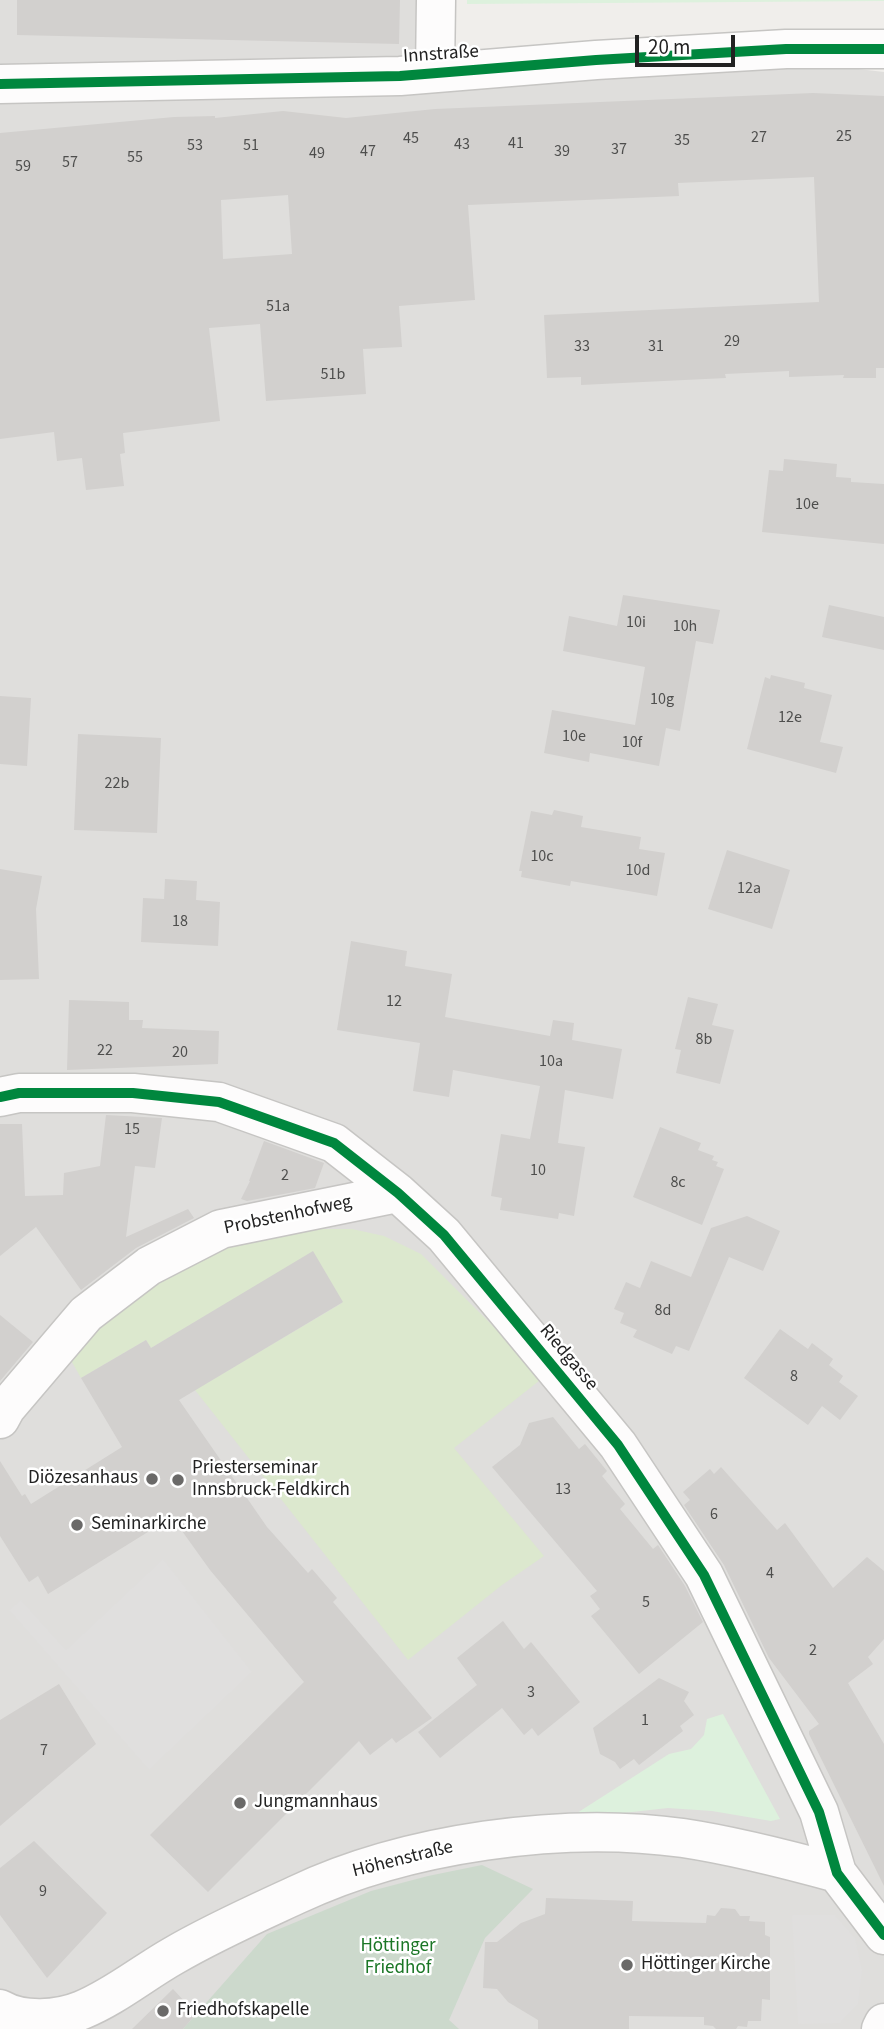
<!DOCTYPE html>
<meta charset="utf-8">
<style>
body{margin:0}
#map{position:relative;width:884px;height:2029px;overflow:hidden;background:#f0eeeb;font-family:"Source Sans 3",sans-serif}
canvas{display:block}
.scale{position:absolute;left:635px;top:35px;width:100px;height:32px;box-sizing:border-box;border:4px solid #222;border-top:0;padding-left:9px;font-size:21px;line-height:24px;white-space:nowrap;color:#222;-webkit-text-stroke:5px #fff;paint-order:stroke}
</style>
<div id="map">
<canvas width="884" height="2029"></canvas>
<div class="scale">20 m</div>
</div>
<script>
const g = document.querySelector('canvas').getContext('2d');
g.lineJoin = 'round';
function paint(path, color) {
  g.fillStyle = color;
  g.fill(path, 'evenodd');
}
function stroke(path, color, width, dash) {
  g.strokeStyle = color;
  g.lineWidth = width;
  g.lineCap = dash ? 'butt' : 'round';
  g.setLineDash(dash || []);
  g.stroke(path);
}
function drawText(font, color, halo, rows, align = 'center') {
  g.font = font + ' "Source Sans 3",sans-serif';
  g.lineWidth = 5;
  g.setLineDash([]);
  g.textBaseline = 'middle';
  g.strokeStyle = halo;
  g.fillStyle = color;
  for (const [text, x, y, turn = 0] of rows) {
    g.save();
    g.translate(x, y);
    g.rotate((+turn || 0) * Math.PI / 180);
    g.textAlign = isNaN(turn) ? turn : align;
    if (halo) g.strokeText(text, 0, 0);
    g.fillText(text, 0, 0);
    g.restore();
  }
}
paint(new Path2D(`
 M0,0h430l1,88 384,-24 69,8v1957h-884z`), '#dfdedc');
paint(new Path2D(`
 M289,1229h63l32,7 37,18 123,123 -90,71 90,108 -42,29 -94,75 -213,-270 147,-87 -29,-51 -162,96 -5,-8 -65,38 -13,-23 86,-72 88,-46z`), '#dce8ce');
paint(new Path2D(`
 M482,1865l51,24 -48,49 -36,82 10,9h-276l84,-95 104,-43 57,-15z`), '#ccd9cc');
paint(new Path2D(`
 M467,0h417v1l-417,3z
 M723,1714l57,105 -9,2 -59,-10 -44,-3 -54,6 -37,-1 92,-59 22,-5 13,-14 3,-16z`), '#ddf1dd');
paint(new Path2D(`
 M163,1559l89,113 -103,98 -140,-160 12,-10 45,50z
 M792,1915h43l20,23 7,33 -4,33 -18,19 -42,1z`), '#e0dfde');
paint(new Path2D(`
 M17,0h383l-1,44 -382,-9z
 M813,93l71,3v272h-8v10h-33l1,-3 -55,2v-6l-64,3 1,4 -145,7v-8l-34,1 -3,-63 275,-13 -5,-125 -136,6 1,13 -211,9 7,95 -76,6 3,41 -39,2 3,45 -100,7 -6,-77 -51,4 11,93 -97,12 2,20 -5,1 4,32 -38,4 -4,-32 -25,3 -3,-29 -54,7v-306l174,-16 41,-1v2l68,-7 63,7 89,-9zM288,195l4,59 -69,5 -2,-59z
 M784,459l53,5 -1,13 15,1v4l33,2v60l-122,-12 7,-62 14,1z
 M623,595l97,15 -7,34 -17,-3 -16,90 -14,-3 -7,38 -69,-13 -1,9 -45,-9 8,-43 83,15 10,-58 -82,-16 6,-35 48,10z
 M829,605l55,12v33l-62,-13z
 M771,675l34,8 -1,5 28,7 -12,47 23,5 -7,26 -89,-24 18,-72 5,2z
 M0,696l31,2 -4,68 -27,-2z
 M78,734l83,4 -4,95 -83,-3z
 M554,810l29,6 -2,11 60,10 -2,12 26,4 -8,43 -86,-15 -1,5 -49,-9 1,-6h-3l12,-60 21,4z
 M727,850l63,20 -18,59 -64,-20z
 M0,869l42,7 -6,33 3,70 -39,1z
 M165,879l32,2 -1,19 24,2 -2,44 -77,-4 2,-44 21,1z
 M351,941l56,10 -2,15 47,8 -7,43 105,19 3,-16 21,3 -2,17 50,9 -9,50 -48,-9 -7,53 27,4 -11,69 -15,-3 -1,6 -58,-9 2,-12 -11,-2 10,-62 29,5 10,-53 -87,-16 -4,27 -36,-6 7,-48 -83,-13z
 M688,997l30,7 -6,21 22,5 -14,54 -44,-11 5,-23 -6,-1z
 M69,1000l60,2v18h14l-1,8 77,3 -1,33 -151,6z
 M106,1115l56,3 -7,50 -20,-2 -9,71 62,-28 6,9 -58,30 -55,42 -45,-63 -36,29v-132h22l3,72 38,-1 1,-22 36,-7z
 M660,1127l41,16 -3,7 16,6 -2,4 6,2 -2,4 8,3 -22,56 -69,-28z
 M264,1141l60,22 -9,25 -68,13 -6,-2 9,-18h-1z
 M747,1216l33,15 -17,40 -34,-14 -40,94 -13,-5 -4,8 -39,-17 4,-7 -17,-7 4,-10 -10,-4 12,-27 14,6 11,-27 40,16 20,-49z
 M313,1251l30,51 -164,98 88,127 41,46 4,-4 25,29 -4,4 99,116 -36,25 -4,-5 -22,17 -11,-14 -151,151 -58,-57 154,-153 -94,-112 -38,-53 -124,77 -10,-18 -9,6 -29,-46v-75l22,35 3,-2 6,10 91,-57 -41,-69 65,-38 5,8z
 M0,1315l33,27 -33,39z
 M780,1329l28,20 4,-6 21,16 -4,6 14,11 -4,6 19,14 -18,24 -18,-14 -14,19 -64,-47z
 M553,1417l26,32 6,-5 22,27 -5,5 23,28 -5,5 33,40 5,-4 27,41 18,36 -64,52 -48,-58 9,-7 -10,-13 7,-5 -105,-124 28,-22 9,-22z
 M721,1467l56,63 8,-7 48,65 34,-31 17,14v68l-16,18 5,7 -25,19 36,61v142l-75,-152v-3l10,-7 -50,-66 -45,-93 -40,-60 6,-5 -7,-8 27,-23 4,5z
 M503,1621l21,28 7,-7 49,60 -42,34 -6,-8 -8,7 -22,-27 -62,50 -22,-26 59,-47 -20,-27z
 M659,1678l30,14 -5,9 10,14 -14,11 3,5 -44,34 -5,-6 -14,10 -5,-7 -15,-8 -7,-26z
 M59,1684l37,60 -96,82v-106z
 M34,1841l73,72 -60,65 -47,-63v-47z
 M546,1898l87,3 -1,20 74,2 1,-8 8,1 6,-8 14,1 5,7h10l-1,5 16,1v13l5,2v63l-8,-1 -1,22h-13l-1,6 -9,-1 -2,3h-20l-3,-3 -9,-1v-8l-75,-1v13h-91v-9l-30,-18 -11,-13 -14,-1 2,-46h12l24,-19 24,-9z
 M173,1989l23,25 -13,15h-51z`), '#d2d0ce');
const minor = new Path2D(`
 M435,73l1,-73
 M0,84l400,-8 196,-16 190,-11h98
 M0,1097l19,-4h114l86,9 115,41 64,50 46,42 174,210 86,130 115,237 18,61 47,62
 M0,1419l6,-11 80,-94 63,-48 72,-37 177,-36
 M0,2009c22,13 58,11 82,1 32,-13 61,-37 91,-54 39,-23 82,-42 123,-61 110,-52 266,-74 387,-57 53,8 103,21 154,35
 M881,2029l3,-6`);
stroke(minor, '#c6c5c3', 41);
stroke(minor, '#fdfcfc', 38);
stroke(new Path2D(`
 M0,84l400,-8 196,-16 190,-11h98
 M0,1097l19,-4h114l86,9 115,41 64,50 46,42 174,210 86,130 115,237 18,61 47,62`), '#00873e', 10);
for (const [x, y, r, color] of [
 [152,1479,7,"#6a6968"],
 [178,1480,7,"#6a6968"],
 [77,1525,7,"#6a6968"],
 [240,1803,7,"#6a6968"],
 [627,1965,7,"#6a6968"],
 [163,2011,7,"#6a6968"]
]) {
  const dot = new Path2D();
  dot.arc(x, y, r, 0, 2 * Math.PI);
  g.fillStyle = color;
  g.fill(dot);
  stroke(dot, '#fff', 2.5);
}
drawText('16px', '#4e4e4d', null, [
 ["25",844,137],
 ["27",759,138],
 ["45",411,139],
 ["35",682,141],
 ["41",516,144],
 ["43",462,145],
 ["53",195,146],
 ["51",251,146],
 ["37",619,150],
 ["47",368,152],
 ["39",562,152],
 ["49",317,154],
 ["55",135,158],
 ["57",70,163],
 ["59",23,167],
 ["51a",278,307],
 ["29",732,342],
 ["33",582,347],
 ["31",656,347],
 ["51b",333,375],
 ["10e",807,505],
 ["10i",636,623],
 ["10h",685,627],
 ["10g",662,700],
 ["12e",790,718],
 ["10e",574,737],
 ["10f",632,743],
 ["22b",117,784],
 ["10c",542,857],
 ["10d",638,871],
 ["12a",749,889],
 ["18",180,922],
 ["12",394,1002],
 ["8b",704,1040],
 ["22",105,1051],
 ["20",180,1053],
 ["10a",551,1062],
 ["15",132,1130],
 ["10",538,1171],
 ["2",285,1176],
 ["8c",678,1183],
 ["8d",663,1311],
 ["8",794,1377],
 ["13",563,1490],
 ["6",714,1515],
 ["4",770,1574],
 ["5",646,1603],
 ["2",813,1651],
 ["3",531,1693],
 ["1",645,1721],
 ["7",44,1751],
 ["9",43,1892]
]);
drawText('19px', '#222', '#fff', [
 ["Innstraße",441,55,-4],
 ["Probstenhofweg",288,1216,-12],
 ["Riedgasse",568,1358,50],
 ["Höhenstraße",403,1860,-14]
]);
drawText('19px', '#222', '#fff', [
 ["Priesterseminar",192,1469],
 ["Innsbruck-Feldkirch",192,1491],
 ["Diözesanhaus",138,1479,"right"],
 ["Seminarkirche",91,1525],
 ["Jungmannhaus",254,1803],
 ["Höttinger Kirche",641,1965],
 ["Friedhofskapelle",177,2011]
], 'left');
drawText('19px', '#1a7625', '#fff', [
 ["Höttinger",398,1947],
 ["Friedhof",398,1969]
]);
</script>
